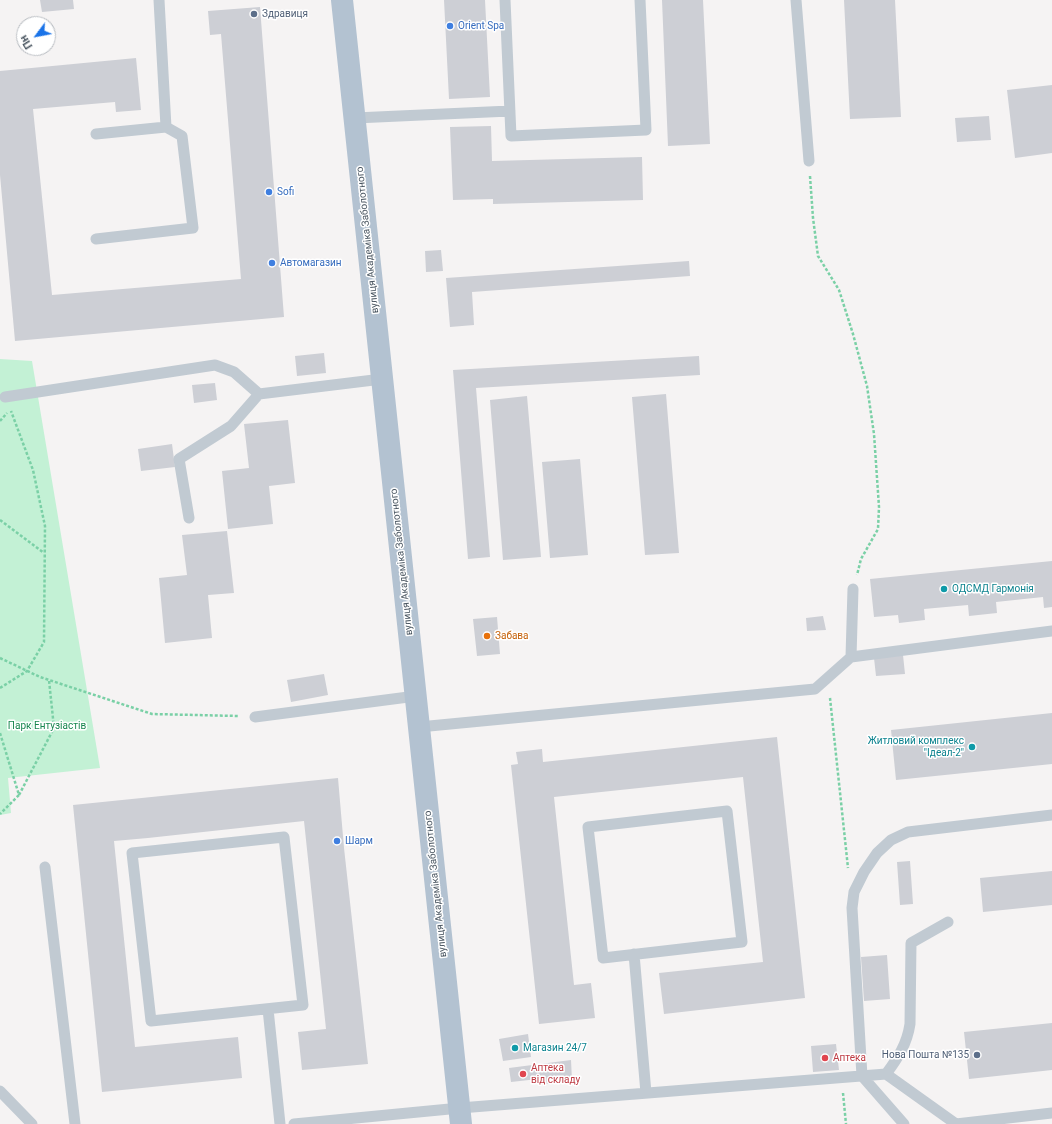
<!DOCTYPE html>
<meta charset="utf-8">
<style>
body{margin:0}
#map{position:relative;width:1052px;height:1124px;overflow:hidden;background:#f5f3f3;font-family:Roboto,sans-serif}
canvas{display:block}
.north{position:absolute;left:16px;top:16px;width:40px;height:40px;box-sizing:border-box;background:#fff;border:1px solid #b7bbc0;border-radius:50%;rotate:238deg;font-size:11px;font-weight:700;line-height:16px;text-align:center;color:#4a5661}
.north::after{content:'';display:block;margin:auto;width:14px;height:18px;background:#1a73e8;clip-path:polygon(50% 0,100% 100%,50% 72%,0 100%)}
</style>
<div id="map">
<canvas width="1052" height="1124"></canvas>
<div class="north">Пн</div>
</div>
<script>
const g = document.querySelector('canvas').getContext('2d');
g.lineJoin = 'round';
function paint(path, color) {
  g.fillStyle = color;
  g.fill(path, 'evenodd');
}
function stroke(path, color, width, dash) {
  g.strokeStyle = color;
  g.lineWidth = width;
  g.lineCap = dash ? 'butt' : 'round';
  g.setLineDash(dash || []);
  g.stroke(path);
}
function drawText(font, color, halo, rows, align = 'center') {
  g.font = font + ' Roboto,sans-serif';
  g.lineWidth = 3;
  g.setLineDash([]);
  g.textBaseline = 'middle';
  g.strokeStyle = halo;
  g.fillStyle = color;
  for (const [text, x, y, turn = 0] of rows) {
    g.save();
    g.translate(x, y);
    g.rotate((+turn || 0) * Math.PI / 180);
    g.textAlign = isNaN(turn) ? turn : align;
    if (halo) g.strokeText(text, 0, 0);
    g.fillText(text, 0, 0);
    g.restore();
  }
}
paint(new Path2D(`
 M0,359l32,2 68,407 -92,10 3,35 -11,2z`), '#c3f1d5');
paint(new Path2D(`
 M40,0h33l1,9 -32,3z
 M444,0h41l5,97 -41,2z
 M662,0h41l7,144 -42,2z
 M844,0h51l6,117 -51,2z
 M260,7l24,310 -269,24 -15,-166v-104l136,-13 5,52 -25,2 -1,-10 -82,7 19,186 189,-16 -20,-245 -11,1 -2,-24z
 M1052,85v68l-37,5 -8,-68z
 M989,116l2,24 -34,2 -2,-24z
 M491,126l1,35 150,-4 1,43 -150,4v-5l-40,1 -3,-73z
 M441,250l2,21 -17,1 -1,-21z
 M689,261l1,15 -218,16 2,33 -24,2 -4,-49z
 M324,353l2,20 -29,3 -2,-20z
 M699,356l1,19 -224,13 14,169 -22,2 -15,-189z
 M215,383l2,17 -23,3 -2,-18z
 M666,394l13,159 -34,2 -13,-158z
 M527,396l14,161 -38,3 -13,-160z
 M288,420l7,63 -26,3 4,38 -45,5 -6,-58 27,-3 -5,-44z
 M172,444l3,23 -34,4 -3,-22z
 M580,459l8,96 -38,3 -8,-96z
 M227,531l7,62 -26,2 4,43 -47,5 -6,-65 28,-3 -5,-40z
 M1052,561v46l-8,1 -1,-11 -47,5 1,11 -28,3 -1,-11 -44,4 1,11 -26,3 -1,-8 -24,2 -4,-38z
 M823,616l3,14 -19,1 -1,-13z
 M497,617l3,37 -23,2 -4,-37z
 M903,655l2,19 -29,2 -2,-18z
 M324,674l4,21 -37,7 -4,-22z
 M1052,713v51l-156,16 -5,-50z
 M777,737l28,261 -141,16 -5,-41 104,-11 -20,-185 -189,20 20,188 17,-2 4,35 -56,6 -28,-259 7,-1 -2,-12 26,-3 1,13z
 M338,778l6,70 24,216 -66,6 -4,-38 28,-3 -22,-208 -156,17 -34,3 21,206 103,-10 4,41 -140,14 -29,-287z
 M910,861l3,43 -13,1 -3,-43z
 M1052,871v34l-69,7 -3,-34z
 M887,955l3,44 -26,2 -3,-44z
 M1052,1023v47l-83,9 -5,-47z
 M528,1034l3,23 -28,4 -4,-22z
 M836,1044l3,26 -26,2 -2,-26z
 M571,1060l1,20 -33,5 -1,-6 -27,3 -2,-14z`), '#cdcfd5');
stroke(new Path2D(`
 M810,176l3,42 5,38 21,34 14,44 14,52 7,48 5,73 -1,22 -17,30 -4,16
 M0,421l7,-8
 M0,520l44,33
 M0,658l40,19 112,37 87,2
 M0,688l27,-17 17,-29 1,-116 -12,-56 -22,-59
 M830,698l18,170
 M0,733l19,62 -19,19
 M19,795l35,-67 -5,-48
 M843,1093l3,31`), '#7ad0a6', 2.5, [3, 2]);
stroke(new Path2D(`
 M505,0l6,136 135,-6 -6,-130
 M796,0l13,161
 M355,118l155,-7
 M96,134l70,-7
 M96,239l97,-11 -11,-92 -16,-9 -7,-127
 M5,397l210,-32 19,7 25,22 123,-15
 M189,518l-10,-59 52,-33 28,-32
 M851,657l2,-68
 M255,717l161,-21
 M419,727l396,-38 36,-32 201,-26
 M727,811l15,131 -139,16 -15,-131z
 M284,837l19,168 -152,16 -19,-168z
 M45,867l30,257
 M634,954l12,139
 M268,1009l12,115
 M886,1074c12,-16 21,-30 24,-50l1,-81 37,-21
 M0,1091l32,33
 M294,1124l166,-16 426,-34 70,50 96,-11
 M904,1124l-42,-48 -10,-168 2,-16 10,-20 13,-19 14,-13 17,-8 144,-17`), '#c1cad2', 11);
stroke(new Path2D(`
 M342,0l119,1124`), '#b3c2d1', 22);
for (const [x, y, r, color] of [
 [254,14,4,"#5c6f8a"],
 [450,26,4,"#3f7fe0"],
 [269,192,4,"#3f7fe0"],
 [272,263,4,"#3f7fe0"],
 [944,589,4,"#0f9aa8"],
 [487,636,4,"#e8710a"],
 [972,747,4,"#0f9aa8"],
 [337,841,4,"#3f7fe0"],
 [515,1048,4,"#0f9aa8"],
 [977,1055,4,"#5c6f8a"],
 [825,1058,4,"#e0444e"],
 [523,1074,4,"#e0444e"]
]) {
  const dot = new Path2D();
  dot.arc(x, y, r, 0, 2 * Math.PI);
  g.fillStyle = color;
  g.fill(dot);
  stroke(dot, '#fff', 1.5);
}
drawText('10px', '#4e5e75', '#fff', [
 ["Здравиця",262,14],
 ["Нова Пошта №135",969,1055,"right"]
], 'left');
drawText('10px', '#366cbe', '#fff', [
 ["Orient Spa",458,26],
 ["Sofi",277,192],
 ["Автомагазин",280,263],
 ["Шарм",345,841]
], 'left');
drawText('10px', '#4a5661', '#fff', [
 ["вулиця Академіка Заболотного",368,240,-96],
 ["вулиця Академіка Заболотного",402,562,-96],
 ["вулиця Академіка Заболотного",436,884,-96]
]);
drawText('10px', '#0d838f', '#fff', [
 ["ОДСМД Гармонія",952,589],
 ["Житловий комплекс",964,741,"right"],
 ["\"Ідеал-2\"",964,753,"right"],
 ["Магазин 24/7",523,1048]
], 'left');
drawText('10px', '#c56008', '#fff', [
 ["Забава",495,636]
], 'left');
drawText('10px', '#17864f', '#fff', [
 ["Парк Ентузіастів",47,726]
]);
drawText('10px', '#be3a42', '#fff', [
 ["Аптека",833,1058],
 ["Аптека",531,1068],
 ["від складу",531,1080]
], 'left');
</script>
